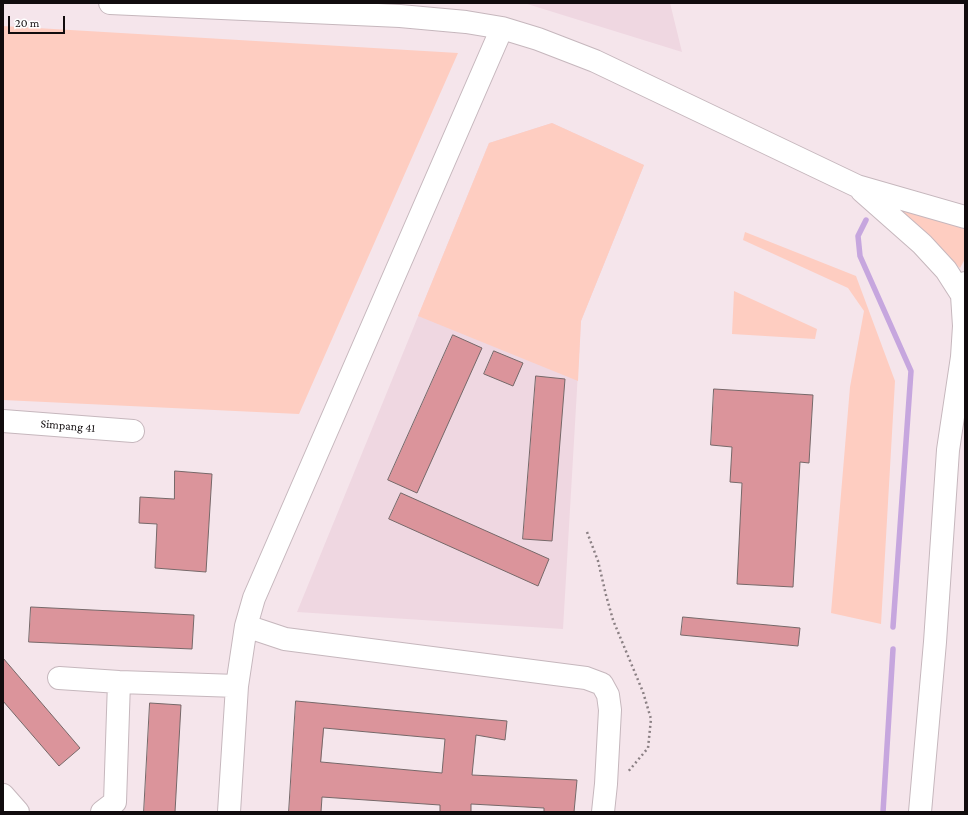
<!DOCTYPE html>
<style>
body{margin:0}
#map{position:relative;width:968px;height:815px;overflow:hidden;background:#f5e5eb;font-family:"Crimson Pro",serif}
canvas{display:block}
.frame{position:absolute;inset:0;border:4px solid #110c0e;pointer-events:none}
.scale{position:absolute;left:8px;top:16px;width:57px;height:18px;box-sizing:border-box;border:2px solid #110c0e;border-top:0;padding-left:5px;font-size:12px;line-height:14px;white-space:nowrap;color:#110c0e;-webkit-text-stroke:3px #fff;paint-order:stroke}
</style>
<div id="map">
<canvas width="968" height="815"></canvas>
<div class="frame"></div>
<div class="scale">20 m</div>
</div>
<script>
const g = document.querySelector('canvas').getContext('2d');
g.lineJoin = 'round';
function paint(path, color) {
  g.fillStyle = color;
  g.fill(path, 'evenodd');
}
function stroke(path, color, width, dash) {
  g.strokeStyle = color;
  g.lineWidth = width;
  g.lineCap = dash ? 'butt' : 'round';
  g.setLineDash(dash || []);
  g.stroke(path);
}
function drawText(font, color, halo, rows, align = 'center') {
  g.font = font + ' "Crimson Pro",serif';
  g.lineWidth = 3;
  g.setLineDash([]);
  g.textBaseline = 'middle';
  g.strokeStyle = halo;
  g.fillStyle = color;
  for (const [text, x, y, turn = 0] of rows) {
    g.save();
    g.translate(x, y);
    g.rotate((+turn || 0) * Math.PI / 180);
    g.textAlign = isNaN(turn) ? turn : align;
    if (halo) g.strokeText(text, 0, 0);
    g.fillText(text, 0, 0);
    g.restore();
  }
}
paint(new Path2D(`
 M524,3h146l12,49z
 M552,123l92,42 -63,156 -18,308 -266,-17 192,-469z`), '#efd7e1');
paint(new Path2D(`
 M3,26l455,27 -159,361 -296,-14z
 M552,123l92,42 -63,156 -3,60 -160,-65 71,-173z
 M883,202l82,27v30l-5,9z
 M745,232l111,44 39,105 -14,243 -50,-11 19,-226 14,-76 -16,-23 -105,-48z
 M734,291l83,38 -2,10 -83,-5z`), '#fecdc1');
stroke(new Path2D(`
 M866,220l-8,16 2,20 51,115 -18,256
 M883,812l10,-163`), '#c6a6de', 5.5);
const building = new Path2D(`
 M453,335l29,13 -65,145 -29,-13z
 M494,351l29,12 -10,23 -29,-12z
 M536,376l29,3 -13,162 -29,-2z
 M714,389l99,6 -4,68 -9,-1 -7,125 -56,-3 5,-101 -12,-1 2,-35 -21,-2z
 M175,471l37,3 -6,98 -51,-4 2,-44 -18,-1 1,-26 34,2z
 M401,493l148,66 -11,27 -149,-67z
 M31,607l163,8 -2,34 -163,-7z
 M683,617l117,11 -2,18 -117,-11z
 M3,658l77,90 -21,18 -56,-65z
 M296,701l211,20 -2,19 -29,-5 -4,40 105,5 -3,32h-30v-4l-73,-4v8h-31v-7l-118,-8 -1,15h-32zM324,728l121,11 -3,34 -121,-11z
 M150,703l31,2 -6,107h-31z`);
paint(building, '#db949b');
stroke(building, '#766869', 1);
const minor = new Path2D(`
 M110,3l290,13 66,6 36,6 36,11 57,22 262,125 108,31
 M862,191l60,53 24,26 16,25
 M3,421l130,10
 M246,626l39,13 301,39 16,6 6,11 2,15 -4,74 -3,28
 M59,678l60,4 118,4
 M3,795l15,17
 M102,812l13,-10 4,-120
 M229,812l8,-126 9,-60 8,-28 248,-570
 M920,812l15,-170 13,-192 14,-93 2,-31 -2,-31 3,-12`);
stroke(minor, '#c6b7bd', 24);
stroke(new Path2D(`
 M587,532l11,29 8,34 7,25 30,72 8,27 -3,29 -21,25`), '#8b8084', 2.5, [2, 3]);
stroke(minor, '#fff', 22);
drawText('12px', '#110c0e', '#fff', [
 ["Simpang 41",68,426,5]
]);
</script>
